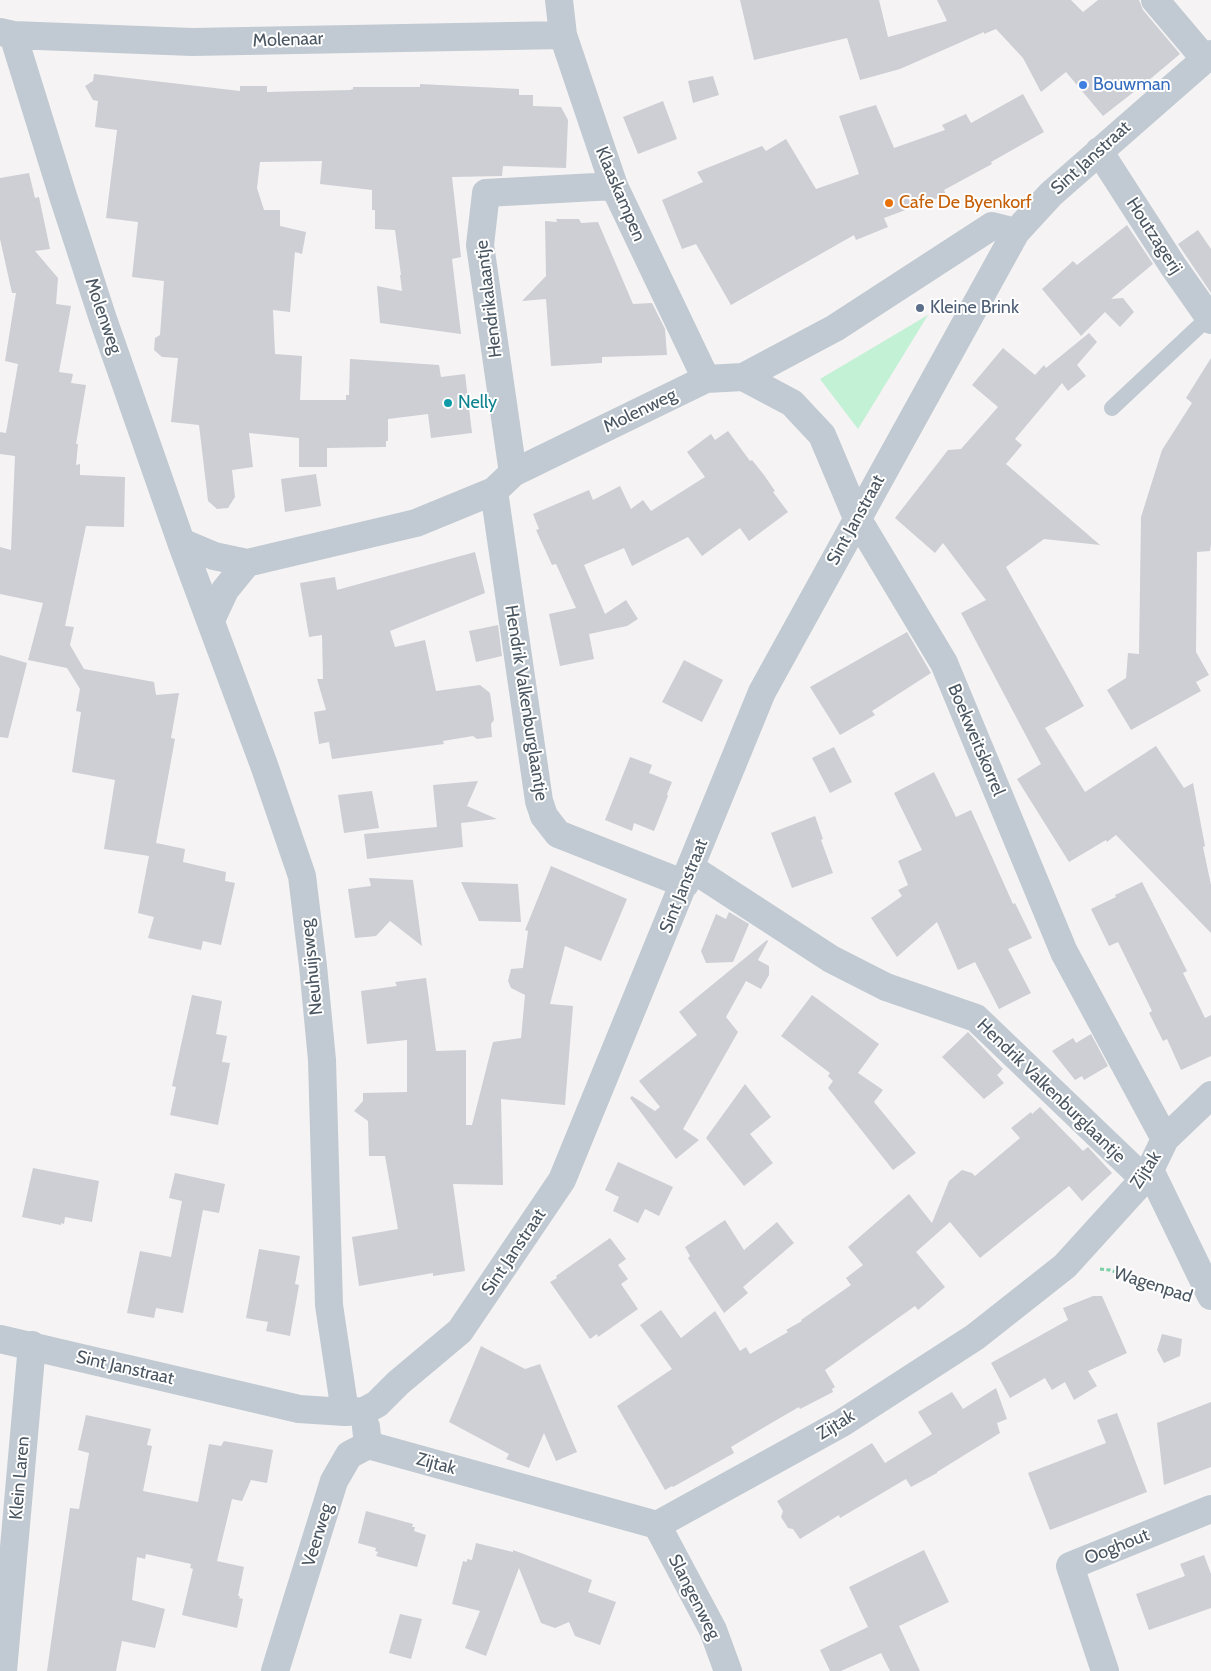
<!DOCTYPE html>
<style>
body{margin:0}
canvas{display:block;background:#f5f3f3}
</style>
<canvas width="1211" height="1671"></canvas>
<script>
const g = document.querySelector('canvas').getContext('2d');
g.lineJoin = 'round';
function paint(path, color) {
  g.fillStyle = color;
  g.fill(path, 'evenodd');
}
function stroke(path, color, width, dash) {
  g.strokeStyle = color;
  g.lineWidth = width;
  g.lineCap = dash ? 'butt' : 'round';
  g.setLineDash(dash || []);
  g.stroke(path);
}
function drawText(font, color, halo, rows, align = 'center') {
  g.font = font + ' Cabin,sans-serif';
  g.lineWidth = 4;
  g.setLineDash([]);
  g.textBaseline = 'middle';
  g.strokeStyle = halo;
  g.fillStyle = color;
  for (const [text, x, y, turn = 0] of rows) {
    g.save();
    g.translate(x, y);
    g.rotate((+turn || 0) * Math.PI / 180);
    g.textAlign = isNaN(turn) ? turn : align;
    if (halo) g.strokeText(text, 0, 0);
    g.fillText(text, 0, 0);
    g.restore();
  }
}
paint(new Path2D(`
 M928,315l-70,114 -38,-50z`), '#c3f1d5');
paint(new Path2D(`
 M740,0h139l9,37 59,-16 -10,-21h134l12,12 15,-12h41l4,10 37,44 -31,26 -46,36 -37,-44 -25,20 -18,-34 -27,-29 -12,5v-2l-84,37 -40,11 -13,-42 -93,22z
 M94,74l146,17v-5h27v6l83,-2 3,-1v-2h67v-3l99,5v6h14v11l28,1 7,13 -2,48 -63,-2 -1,10 -50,1 9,80 -9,2 9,75 -81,-11 -3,-37 25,5 -2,-16h1l-6,-45 -20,-1v-19h-3v-20l-52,-6 2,-23 -62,1 -3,26 7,22h16v16l26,6 -4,22 -7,-2 -5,60 -17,-2 2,44 27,2 -2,44h46v-5h3l1,-36 89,6 2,12 24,-3 7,59 -41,5 -3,-24 -40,5v22h-2v6l-59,1v19h-28v-29l-50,-5 4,34 -21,3 3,27 -7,11 -11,1 -9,-8 -9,-76 -28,-3 7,-64 -16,-1 -8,-7 1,-12 5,-3 4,-54 -32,-4 6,-55 -32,-4 11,-88 -22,-3 3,-26 -5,-1 -8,-14 8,-5z
 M713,76l6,19 -26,8 -5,-22z
 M1023,94l21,38 -53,30 1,2 -48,26 2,5 -62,23 4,9 -32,13 -2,-5 -123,70 -35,-61 -14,5 -20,-49 41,-18 -6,-10 65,-26 4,5 20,-12 30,50 43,-15 -20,-58 37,-11 18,43 51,-18 -3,-5 24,-11 5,9z
 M663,101l14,38 -39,15 -15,-37z
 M29,173l6,25 4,-1 11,52 -15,2 23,27 -2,26 15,2 -12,66 14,2 -2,9 15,2 -10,59h2l-2,21 4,-1v11l45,2 -1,50 -38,-1 -21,100 9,1 -4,18 14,24 70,13 2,13 23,-2 -8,45 4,1 -19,104 29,6 -2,13 43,10 -1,9 10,2 -14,62 -18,-4 -2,9 -53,-12 6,-21 -16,-4 11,-57 -45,-7 11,-69 -43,-8 9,-60 -5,-1 4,-22 -13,-21 -39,-8 15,-57 -43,-9v-47l11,3 4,-94 -15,-2v-22l6,1 12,-69 -13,-3 11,-68h-4l-12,-54v-61z
 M556,219h23l2,4 17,-1 35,82 19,-1 13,26 2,26 -65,2v6l-51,3 -5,-67 -24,2 24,-25 -1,-55 12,1z
 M1127,225l26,39 -42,35 12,-1 11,14 -14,15 -15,-15 -24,24 -39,-47 31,-28 4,4z
 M1198,230l13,19v44l-33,-49z
 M1089,333l8,9 -20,23 9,11 -18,15 -6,-8 -47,56 7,6 -16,19 94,81 -56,-6 -38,28 78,139 -39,22 40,64 71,-46 28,42 9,-5 12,63 -2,1 8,38v48l-95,-98 -9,7 -1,-2 -37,22 -52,-83 24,-15 -80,-151 25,-13 -43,-57 -8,10 -40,-35 53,-68 13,-1 37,-42 -26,-22 31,-37 32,27 9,-10 2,3z
 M1211,358v186l-1,7 -13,1 -1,100 13,23 -13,7 5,9 -70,39 -24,-40 19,-12 2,-25 11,1 2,-137 21,-67 30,-47 -6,-5z
 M728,431l22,30 2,-1 12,15 11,16 -2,1 15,20 -39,29 -9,-13 -38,28 -14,-19 -56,29 -8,-18 -40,17 21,49 21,-14 12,19 -11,7 -38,8 5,25 -34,7 -11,-52 27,-6 -20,-44 -4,1 -16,-35 3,-1 -6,-15 56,-24 4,10 27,-14 11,23 12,-9 8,11 54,-34 -18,-25 24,-18 4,6z
 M316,474l5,32 -36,6 -4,-33z
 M475,552l10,41 -95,38 5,16 30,-7 11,51 44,-6 10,8 4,27 -3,4 1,13 -15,2 -4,-3 -30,5 1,3 -112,15 -3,-17 -10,2 -5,-32 12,-2 -9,-31h6l-1,-44 -13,2 -9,-54 35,-6 2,13z
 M498,625l4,31 -26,6 -7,-31z
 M907,632l24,41 -59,38 3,4 -35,20 -30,-48z
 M0,655l27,8 -19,75 -8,-1z
 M684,660l39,20 -21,42 -40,-20z
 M834,747l18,35 -22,11 -18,-35z
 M630,757l22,8 -3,8 23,9 -5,12 1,2 -14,35 -20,-8 -2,8 -27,-11z
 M934,772l22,45 15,-7 42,94 2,-1 17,35 -24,11 23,44 -32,16 -24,-47 -17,8 -21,-48 -40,35 -26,-39 31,-22 -4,-6 10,-5 -10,-24 24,-11 -28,-57z
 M478,781l-11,25 30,13 -36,4 2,24 -96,12 -3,-25 73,-7 -4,-42z
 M372,791l7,37 -35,5 -6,-38z
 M815,816l8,23 -2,1 12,33 -41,15 -21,-55z
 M551,866l76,33 -26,62 -36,-15 -15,58 23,2 -8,99 -64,-6 2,86 -50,-1 12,87 -32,5v-3l-74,13 -7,-49 46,-8 -13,-73h-16l-1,-35 -14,-10 9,-10v-8l44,-1v-52l-40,4 -6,-53 36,-5 -2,-4 31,-4 10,73 30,-1v75h6l21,-83 28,-4 4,-43 -14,-7 -3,-7 3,-12 12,-1 5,-37 -3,-1z
 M369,878l44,2 9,66 -32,-25 -14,15 -21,2 -7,-49 23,-3z
 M461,882l57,2 3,38 -42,-1z
 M1142,882l45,89 -4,2 22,45 6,-3v41l-30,14 -14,-31 -4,2 -14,-28 3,-2 -34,-69 -9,4 -18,-37 25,-12 -1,-2z
 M729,912l20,12 -16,38 -27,1 -5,-12 15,-37 10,5z
 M767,940l1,1 -10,19 11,6v9l-8,14 -15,-8 -20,36 12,15 -55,97 16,11 -23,19 -46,-61 2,-2 23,15 5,-4 -21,-26 58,-46 -18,-23z
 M192,995l30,6 -6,33 11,2 -5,26 8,1 -12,62 -48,-10 6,-28 -4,-1z
 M812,995l67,49 -21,29 25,17 -9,12 42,51 -23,17 -65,-82 5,-7 -5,-5 2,-3 -49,-37z
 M968,1032l35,37 -6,6 7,8 -20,16 -42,-42z
 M1091,1034l17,32 -24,14 -2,-4 -7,4 -23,-29 21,-13 3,5z
 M745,1084l26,33 -21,17 23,29 -29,23 -38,-48z
 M1040,1107l43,44 5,-4 24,26 -30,28 -13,-15 -89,72 -30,-36 -34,30 29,35 -27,23 -3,-4 -90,64 10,17 -3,2 1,3 -33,17 -1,-2 -26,15 -42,25 3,6 -61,34 -1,-1 -7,4 -48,-84 55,-37 -32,-44 21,-15 20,28 34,-27 25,40 6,-4 4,7 38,-22 -2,-2 16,-9 -1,-1 50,-35 -5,-7 17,-13 -15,-18 61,-53 23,29 17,-42 13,-11 10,3 3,3 45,-38 -9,-10 20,-16 1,2z
 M618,1162l55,25 -14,29 -14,-7 -7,14 -25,-12 6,-14 -14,-7z
 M33,1168l66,13 -7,41 -27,-5 -1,7 -3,-1v2l-39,-8z
 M175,1173l50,11 -6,29 -16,-3 -20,103 -27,-5 -2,10 -27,-5 13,-62 31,6 11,-56 -13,-3z
 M725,1220l19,30 33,-28 17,21 -51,44 5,6 -24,20 -36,-55 2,-2 -5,-9z
 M610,1238l16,21 -8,6 10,14 -7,5 17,25 -40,28 -1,-3 -7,5 -40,-57 7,-4 -1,-2z
 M259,1249l41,7 -5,28 4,1 -9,51 -24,-5 2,-9 -22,-4z
 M1093,1296h9l25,57 -39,18 9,15 -23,14 -9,-18 -13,8 -7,-12 -35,20 -19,-35 77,-43 -5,-12z
 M1162,1334l20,5 -2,17 -16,7 -7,-13z
 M481,1346l44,23 15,-5 37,88 -21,9 -12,-28 -15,35 -23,-9 3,-5 -60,-32z
 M996,1388l11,31 -10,4 3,10 -63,39v1l-26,14 -5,-8 -66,39 -1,-3 -39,24 -7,-10 -5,-1 -7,-11 2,-6 -6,-10 95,-58 13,20 47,-29 -14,-22 34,-20 11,17z
 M1211,1402v65l-47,18 -7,-62z
 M1117,1413l30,79 -97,38 -22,-57 78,-30 -9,-23z
 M86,1415l65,14 -4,16 5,1 -9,45 55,11 11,-58 12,2 3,-5 49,9 -6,33 -16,-3 -9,21 -10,-2 -15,62 27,6 -6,29h2l-1,2 4,1 -6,29 -55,-13 11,-46 -3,-1 1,-4 -45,-10 -1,5 -8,-2 -5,43 33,9 -10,39 -33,-7 -6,30h-69l23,-163 9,1 10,-56 -11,-3z
 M366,1511l47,13 -1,3h3l-1,4 12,4 -9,32 -41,-11 2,-4 -3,-1 1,-3 -18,-5z
 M476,1543l37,9v-2l79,30 -4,12 28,10 -16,43 -25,-9 -6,-14 -14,6 -14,-5 -22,-55 -33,88 -21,-8 15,-37 -28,-7 11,-43 4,1v-3l5,1z
 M924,1550l25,52 -50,24 21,45h-30l-9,-18 -40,18h-11l-10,-21 48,-23 -19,-40z
 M1204,1555l7,19v34l-62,22 -13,-36 49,-18 -5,-12z
 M400,1614l22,5 -11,40 -22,-6z`), '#cdcfd5');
stroke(new Path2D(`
 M1100,1269l10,1 69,24`), '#7ad0a6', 3, [4, 2.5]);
stroke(new Path2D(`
 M1112,408l97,-91`), '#c1cad2', 16);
stroke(new Path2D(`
 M559,0l4,35 51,151 92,193
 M1155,0l50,59
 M0,32l13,3 50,161 40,123 78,223 33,14 33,7 169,-40 78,-32 19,-18 193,-94 37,-2 92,-49 157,-102 24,6
 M13,35l179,7 371,-7
 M1099,151l74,115 38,54
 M743,377l49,26 30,32 35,83 87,145 120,289 101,187
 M513,473l-33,-228 6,-52 128,-7
 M494,491l45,310 5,15 14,18 127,50
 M181,542l83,223 38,111 11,90 9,94 7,245 16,107
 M211,620l14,-30 22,-27
 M691,868l140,91 55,28 90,31 168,161
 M1150,1170l61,126
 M0,1339l299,70 46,3 19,-1 13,-7 21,-21 62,-52 102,-151 200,-488 254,-460 35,-38 160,-140
 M368,1445l289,80 185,-102 133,-86 90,-71 79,-87 6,-9 15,-31 46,-44
 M657,1525l56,105 15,41
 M3,1671l29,-326
 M275,1671l59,-190 15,-26 19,-10 -2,-18
 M1105,1671l-35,-105 141,-57`), '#c1cad2', 28);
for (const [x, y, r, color] of [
 [1083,85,5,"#3f7fe0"],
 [889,203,5,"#e8710a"],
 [920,308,5,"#5c6f8a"],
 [448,403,5,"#0f9aa8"]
]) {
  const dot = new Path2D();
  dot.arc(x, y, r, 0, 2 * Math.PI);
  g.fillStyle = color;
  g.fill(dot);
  stroke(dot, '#fff', 2);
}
drawText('18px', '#4a5661', '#fff', [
 ["Molenaar",288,40,-2],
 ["Sint Janstraat",1091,158,-42],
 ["Klaaskampen",620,194,67],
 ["Houtzagerij",1154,236,57],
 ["Hendrikalaantje",489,299,-97],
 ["Molenweg",103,316,71],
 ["Molenweg",640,411,-26],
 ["Sint Janstraat",856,520,-61],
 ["Hendrik Valkenburglaantje",526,703,81],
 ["Boekweitskorrel",976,740,67],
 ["Sint Janstraat",684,886,-68],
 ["Neuhuijsweg",312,967,-96],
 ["Hendrik Valkenburglaantje",1051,1091,44],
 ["Zijtak",1146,1170,-57],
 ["Sint Janstraat",514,1252,-56],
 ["Wagenpad",1153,1285,18],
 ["Sint Janstraat",125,1368,13],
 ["Zijtak",836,1425,-31],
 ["Zijtak",436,1464,15],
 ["Klein Laren",20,1478,-85],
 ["Veerweg",318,1535,-73],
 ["Ooghout",1117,1547,-22],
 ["Slangenweg",694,1597,63]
]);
drawText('18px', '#366cbe', '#fff', [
 ["Bouwman",1093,85]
], 'left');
drawText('18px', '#c56008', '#fff', [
 ["Cafe De Byenkorf",899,203]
], 'left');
drawText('18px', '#4e5e75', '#fff', [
 ["Kleine Brink",930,308]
], 'left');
drawText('18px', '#0d838f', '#fff', [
 ["Nelly",458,403]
], 'left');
</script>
